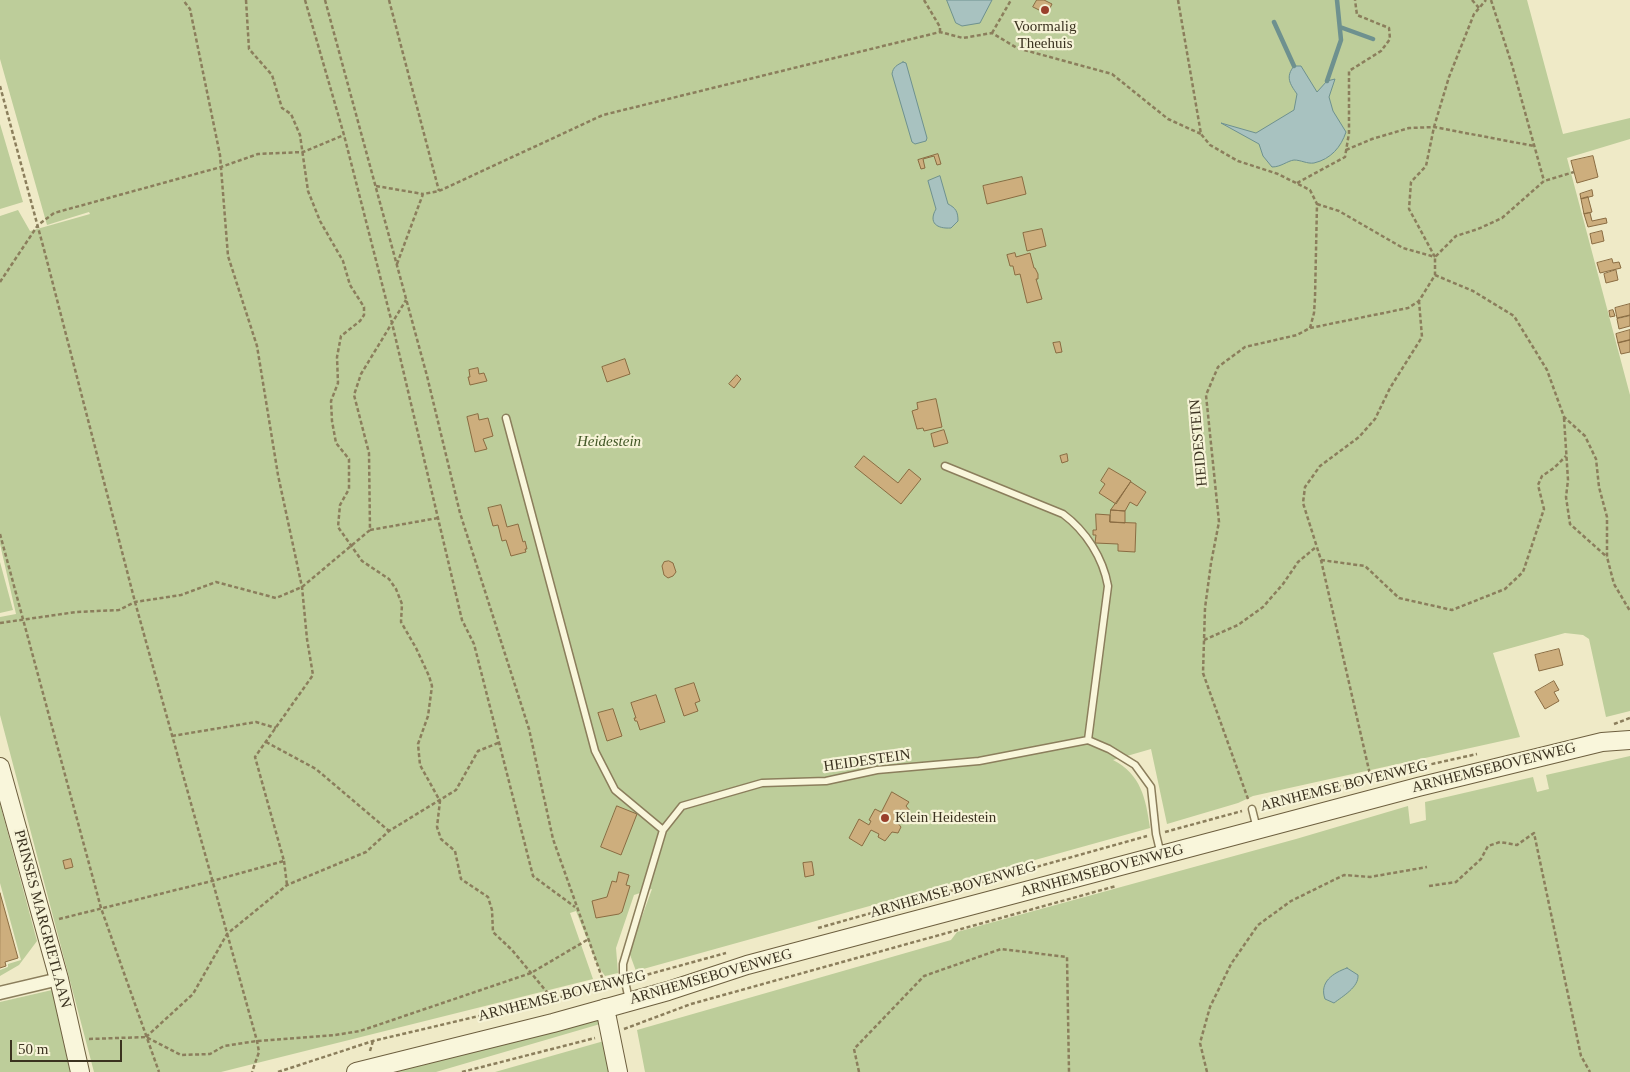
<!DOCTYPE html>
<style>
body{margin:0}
#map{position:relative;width:1630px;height:1072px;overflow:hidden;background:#efeac7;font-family:"Times New Roman",serif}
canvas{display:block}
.scale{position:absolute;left:10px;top:1040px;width:112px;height:22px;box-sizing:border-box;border:2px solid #3b3220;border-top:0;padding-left:6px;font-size:15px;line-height:18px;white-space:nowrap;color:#3b3220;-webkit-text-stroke:4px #f6f3d7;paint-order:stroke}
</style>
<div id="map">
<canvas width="1630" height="1072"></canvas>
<div class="scale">50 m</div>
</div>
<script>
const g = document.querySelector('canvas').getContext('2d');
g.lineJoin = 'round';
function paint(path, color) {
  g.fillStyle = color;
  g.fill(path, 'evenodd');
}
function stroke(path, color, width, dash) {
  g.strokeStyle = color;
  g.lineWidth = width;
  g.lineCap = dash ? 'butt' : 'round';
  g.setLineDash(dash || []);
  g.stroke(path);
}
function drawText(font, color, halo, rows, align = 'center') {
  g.font = font + ' "Times New Roman",serif';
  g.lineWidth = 4.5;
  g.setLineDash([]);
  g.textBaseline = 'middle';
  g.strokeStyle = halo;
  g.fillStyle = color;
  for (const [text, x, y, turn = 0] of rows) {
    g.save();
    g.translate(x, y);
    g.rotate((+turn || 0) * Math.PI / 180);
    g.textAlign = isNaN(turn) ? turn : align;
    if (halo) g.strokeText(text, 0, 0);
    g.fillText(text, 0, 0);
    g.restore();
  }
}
paint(new Path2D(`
 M0,0h1527l36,134 67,-16v21l-63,19 63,237v316l-24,6 -17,-78 -6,-4 -18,-2 -72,20 27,84 -267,59 -15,7 -71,21 -16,-75 -38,11c28,14 33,39 37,68l-514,143 -7,-19 23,-63 -18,6 -18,53 2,25 -13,3 -7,-10 -22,-55 -6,2 23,66 -372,93h-127l-94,-357v-98l16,-3 -16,-70v-328l18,-6 12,21 60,-17 -1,-2 -42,13 -47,-166z
 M0,124l23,78 -23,7z
 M0,562l13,48 -13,3z
 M1630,756v316h-985l-8,-42 314,-90 6,-8 339,-93 112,-33 2,18 16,-4 -1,-18 108,-25 4,15 12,-3 -3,-14z
 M0,804l37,137 -18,24 -19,11v-6l8,-3v-3l13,-4 -21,-77z
 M52,990l18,82h-70v-70z
 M602,1013l5,9 -171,50h-41z
 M611,1039l7,33h-123z`), '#bdcd9a');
const water = new Path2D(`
 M947,0h45l-12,23 -18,3 -6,-3z
 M903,62l3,1 21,75 -1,3 -11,3 -3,-2 -20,-68c1,-7 5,-9 11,-12z
 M1294,66h7l16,26 10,-11 8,-2 -6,18 4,14 13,21c-5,15 -15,27 -32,31 -7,1 -13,-3 -20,-3 -7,1 -13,7 -22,7l-9,-11 -4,-12 -38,-21 35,10 38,-23 3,-16c-7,-10 -12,-17 -3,-28z
 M940,176l8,28c8,4 10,8 10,17l-7,7c-14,1 -23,-5 -15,-19l-8,-28z
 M1347,968l11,7c1,12 -15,21 -24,28l-9,-4c-6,-17 8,-26 22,-31z`);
paint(water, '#a8c2c0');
stroke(water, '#6e918f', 1);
stroke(new Path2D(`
 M1274,22l20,44
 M1340,27l33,12
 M1327,81l14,-41 -4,-40`), '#6e918f', 4.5);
const building = new Path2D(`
 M1037,0h7l8,4 -5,10 -14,-7z
 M938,154l3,10 -4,1 -3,-9 -11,3 2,9 -4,1 -3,-9z
 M1593,156l5,21 -21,6 -6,-22z
 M1022,177l4,17 -39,10 -4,-18z
 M1592,190l1,6 -12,3 -1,-5z
 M1588,197l4,15 -8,2 -3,-15z
 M1590,213l2,8 14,-3 1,5 -19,4 -4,-13z
 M1042,229l4,17 -19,5 -4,-18z
 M1602,231l2,10 -12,3 -2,-10z
 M1015,253l1,4 14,-4 4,15h1l3,6v5h-2l6,20 -15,4 -7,-29 -5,1 -2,-9h-3l-3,-11z
 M1612,259l1,4 6,-1 2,6 -21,5 -3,-10z
 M1616,270l2,10 -12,3 -2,-9z
 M1630,304v11l-13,3 -2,-10z
 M1613,310l2,6 -5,1 -1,-6z
 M1630,316v10l-11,3 -2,-10z
 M1630,330v10l-12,3 -2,-9z
 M1630,340v12l-9,2 -3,-11z
 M1060,342l2,10 -6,1 -3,-10z
 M625,359l5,15 -23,8 -5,-15z
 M478,368l1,6 5,-1 3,8 -17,4 -2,-8h2l-1,-7z
 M737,375l4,4 -7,9 -5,-4z
 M936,399l6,28 -18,4 -1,-3 -6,1 -5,-18 6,-2 -1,-6z
 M478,414l1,6 9,-2 5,18 -10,3 4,10 -12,3 -8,-35z
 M944,430l4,13 -14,4 -3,-13z
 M1067,454l1,7 -6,2 -2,-7z
 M864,456l34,27 11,-14 12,10 -20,25 -46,-37z
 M1109,468l22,13 -15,23 -17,-11 6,-9 -4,-3z
 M1131,482l15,10 -9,14 -7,-4 -5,9 -14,-1z
 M501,505l6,22 11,-3 5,18 2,-1 2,8h-2l1,3 -15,4 -5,-16 -4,1 -4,-16 -5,1 -5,-18z
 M1111,510l14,1v12l-15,-1z
 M1096,514l14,1v7l26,1 -1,29 -17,-1v-7l-23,-1 1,-8h-3v-5h3z
 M669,561l4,2 3,9 -3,4 -5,2 -4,-3 -2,-9 2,-4z
 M1559,649l4,16 -24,6 -4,-16z
 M1554,681l5,9 -5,2 5,9 -14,8 -10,-17z
 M694,683l6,18 -5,2 3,8 -14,5 -9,-27z
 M656,695l9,27 -25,8 -3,-9h-2l-1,-3h2l-5,-15z
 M613,709l9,27 -15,5 -9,-28z
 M892,792l17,10 -3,4 4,5 -3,6 -6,-1 -4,6 4,5 -3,6 -6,-1 -7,9 -7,-4 1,-3 -8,-4 -9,16 -13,-8 10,-19 10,6 2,-4 -2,-1 6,-11 6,3z
 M617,806l20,8 -16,41 -20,-8z
 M71,859l2,8 -8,2 -2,-8z
 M812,862l2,13 -9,2 -2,-14z
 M619,872l10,3 -3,10 4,1 -8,26 -3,2 -23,4 -4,-17 15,-4 5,-16 4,1z
 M0,893l18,65 -13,4 1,4 -6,2z`);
paint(building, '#cdae7d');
stroke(building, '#8a6c42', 1);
const lane = new Path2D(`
 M506,418l89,333 20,39 48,40
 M945,466l118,48c23,17 40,44 45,72l-20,154
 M1252,809l5,20
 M629,1000l-6,-28v-8l40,-134 19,-24 80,-23 64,-2 51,-11 102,-9 109,-21 21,9 26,16 16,22 5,47 5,21`);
const street = new Path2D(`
 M0,993l59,-14`);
const secondary = new Path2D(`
 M0,767l59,212 21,93
 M605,1008l13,64
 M356,1072l197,-49 115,-32 79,-26 671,-178 184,-45 28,-2`);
stroke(lane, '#8b7e5c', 9);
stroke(street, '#8b7e5c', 15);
stroke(secondary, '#6d5f3f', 20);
stroke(new Path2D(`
 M246,0l3,49 23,26 10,33 9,6 9,21 8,56 12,30 23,40 7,24 14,22v8l-4,6 -19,15 -4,21 1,26 -7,18 1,20 4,22 13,16v30l-9,16 -2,22 24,34 27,18 7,10 6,15 -1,18 15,26 13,28 3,10 -4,30 -10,28 2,21 20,36 -3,26 4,12 14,12 6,28 27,18 4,13 1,22 19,18 34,41 9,7
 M305,0l39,135 48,188 70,297 12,24 59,232 42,31
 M325,0l102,376 33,137 69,216 24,110 52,147
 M389,0l50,191
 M924,0l16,27v5
 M1178,0l23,134 9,11 28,16 40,13 32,16 7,14 -2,94 -1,15 -4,15 -13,7 -52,12 -27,20 -12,28 13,127 -8,41 -6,45 -2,65 45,126
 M1472,0l7,8
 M1491,0l21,65 32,116
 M992,33l19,-33
 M0,86l46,171 89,345 122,439 2,11 -7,20
 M1346,150l26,-11 37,-11 25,-1 100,19
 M1297,183l48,-26 4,-24v-62l32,-20 9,-12 -1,-11 -32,-13 -2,-15
 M376,186l47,8
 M1317,204l22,7 64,37 32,9
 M1435,257l-26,-48 2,-27 15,-16 8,-39 15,-50 25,-63 12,-14
 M397,264l26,-70 16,-3 164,-76 337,-83 23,6 29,-5 25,15 95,26 56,45 33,15
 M1435,275l38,16 41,25 33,54 17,47 21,19 11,23 3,28 8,30v40l7,27 16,27
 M0,282l38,-57 16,-12 167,-46 37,-13 45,-2 41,-17
 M1310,328l98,-20 11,-7 16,-26v-18l21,-21 22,-7 24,-11 42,-37 30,-9
 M1564,418l4,62 -2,17 4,27 37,33
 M370,530l68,-12
 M0,534l101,374 58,164
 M1321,560l44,6 34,32 53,12 53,-21 18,-17 21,-63 -6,-24 4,-9 12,-8 12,-12
 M0,623l76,-11 43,-2 16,-8 46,-7 35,-13 60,16 26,-11 68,-57 -1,-77 -15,-58 7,-21 45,-74
 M1204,640l34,-15 25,-18 20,-23 15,-22 18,-15
 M1614,724l16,-6
 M172,736l84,-14 20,6
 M266,742l50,27 73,62
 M1371,779l-50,-219 -18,-57 2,-16 15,-21 39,-29 16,-18 15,-31 32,-51 -3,-36
 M1261,806l153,-38 63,-14
 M1165,832l77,-21
 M284,861l3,24
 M1429,886l27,-4 25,-23 7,-13 12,-4 17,3 17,-12 47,223 9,16
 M59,919l153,-38 72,-20 -29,-104 58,-82 -6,-36 -5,-52 -24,-112 -21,-129 -29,-90 -8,-101 -30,-146 -7,-9
 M818,928l329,-92
 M635,978l91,-25
 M624,1029l67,-25 425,-118
 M146,1037l47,-43 34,-60 60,-49 79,-33 23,-21 67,-41 22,-39 20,-8
 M89,1039l57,-2 35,18 29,-1 14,-8 33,-5 78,-6 25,-4 171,-58 56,-33
 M370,1051l3,-10
 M278,1072l95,-31 182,-43 32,-6 28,-8
 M462,1072l133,-34
 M859,1072l-5,-23 70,-73 77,-27 66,8 2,115
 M1207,1072l-7,-29 10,-36 21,-43 27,-39 33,-24 53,-26 26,2 57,-10`), '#8b7e5c', 2.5, [4, 2.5]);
stroke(lane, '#f9f6db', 6);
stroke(street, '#f9f6db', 12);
stroke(secondary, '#f9f6db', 18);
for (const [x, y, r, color] of [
 [1045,10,5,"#9a402c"],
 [885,818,5,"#9a402c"]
]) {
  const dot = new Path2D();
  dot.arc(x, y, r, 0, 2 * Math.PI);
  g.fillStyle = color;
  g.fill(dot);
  stroke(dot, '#f6f3d7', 2);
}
drawText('15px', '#3b3220', '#f6f3d7', [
 ["Voormalig",1045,27],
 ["Theehuis",1045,44],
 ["Klein Heidestein",895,818,"left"]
]);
drawText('italic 15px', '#425726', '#f6f3d7', [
 ["Heidestein",609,442]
]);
drawText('15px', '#3b3220', '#f6f3d7', [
 ["HEIDESTEIN",1199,443,-95],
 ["HEIDESTEIN",867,761,-8],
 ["ARNHEMSEBOVENWEG",1494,768,-14],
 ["ARNHEMSE BOVENWEG",1344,786,-14],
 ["ARNHEMSEBOVENWEG",1102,871,-15],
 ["ARNHEMSE BOVENWEG",953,890,-16],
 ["PRINSES MARGRIETLAAN",42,919,75],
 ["ARNHEMSEBOVENWEG",711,977,-16],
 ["ARNHEMSE BOVENWEG",562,996,-14]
]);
</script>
